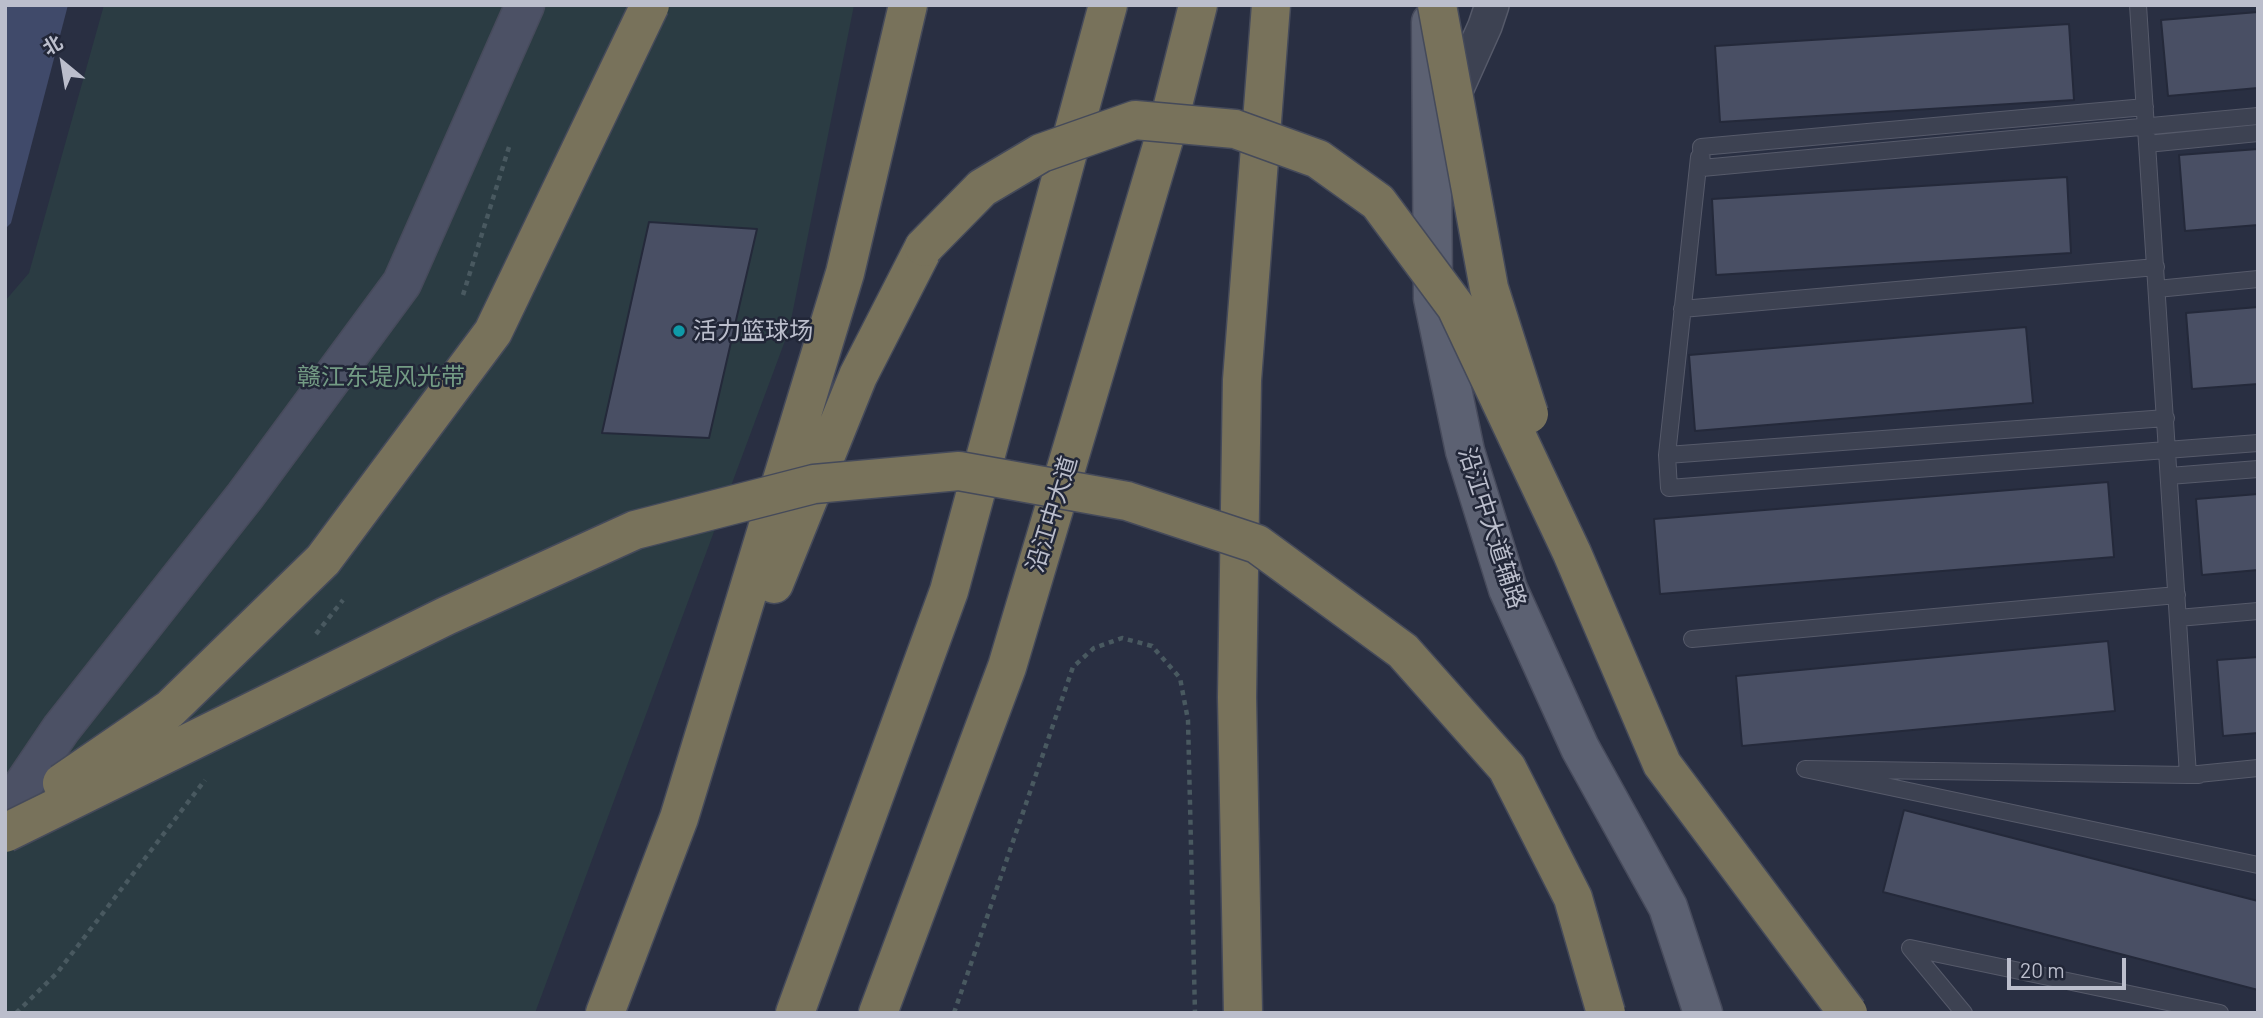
<!DOCTYPE html>
<meta charset="utf-8">
<style>
body{margin:0}
#map{position:relative;width:2263px;height:1018px;overflow:hidden;background:#292f42;font-family:Barlow,"Noto Sans SC",sans-serif}
canvas{display:block}
.frame{position:absolute;inset:0;border:7px solid #bbbecc;pointer-events:none}
.north{position:absolute;left:28px;top:28px;width:70px;height:70px;-webkit-text-stroke:5px #222738;paint-order:stroke;rotate:330deg;font-size:19px;font-weight:700;line-height:28px;text-align:center;color:#bbbecc}
.north::after{content:'';display:block;margin:auto;width:24px;height:32px;background:#bbbecc;clip-path:polygon(50% 0,100% 100%,50% 72%,0 100%)}
.scale{position:absolute;left:2007px;top:958px;width:119px;height:32px;box-sizing:border-box;border:4px solid #bbbecc;border-top:0;padding-left:9px;font-size:21px;line-height:24px;white-space:nowrap;color:#bbbecc;-webkit-text-stroke:5px #222738;paint-order:stroke}
</style>
<div id="map">
<canvas width="2263" height="1018"></canvas>
<div class="frame"></div>
<div class="north">北</div>
<div class="scale">20 m</div>
</div>
<script>
const g = document.querySelector('canvas').getContext('2d');
g.lineJoin = 'round';
function paint(path, color) {
  g.fillStyle = color;
  g.fill(path, 'evenodd');
}
function stroke(path, color, width, dash) {
  g.strokeStyle = color;
  g.lineWidth = width;
  g.lineCap = dash ? 'butt' : 'round';
  g.setLineDash(dash || []);
  g.stroke(path);
}
function drawText(font, color, halo, rows, align = 'center') {
  g.font = font + ' Barlow,"Noto Sans SC",sans-serif';
  g.lineWidth = 5;
  g.setLineDash([]);
  g.textBaseline = 'middle';
  g.strokeStyle = halo;
  g.fillStyle = color;
  for (const [text, x, y, turn = 0] of rows) {
    g.save();
    g.translate(x, y);
    g.rotate((+turn || 0) * Math.PI / 180);
    g.textAlign = isNaN(turn) ? turn : align;
    if (halo) g.strokeText(text, 0, 0);
    g.fillText(text, 0, 0);
    g.restore();
  }
}
paint(new Path2D(`
 M104,5h750l-65,325 -254,683h-530v-712l24,-28z`), '#2b3c43');
paint(new Path2D(`
 M5,5h63l-57,218 -6,6z`), '#404a6a');
const building = new Path2D(`
 M2258,12v76l-90,8 -7,-76z
 M2069,24l5,76 -354,22 -5,-76z
 M2258,149v76l-73,6 -6,-76z
 M2067,177l4,76 -355,22 -4,-76z
 M649,222l108,7 -48,209 -107,-5z
 M2258,307v77l-66,5 -6,-76z
 M2026,327l7,76 -338,28 -6,-76z
 M2108,482l6,75 -454,37 -6,-75z
 M2258,494v76l-56,5 -6,-76z
 M2108,641l7,70 -373,35 -6,-70z
 M2258,657v76l-35,3 -6,-76z
 M1904,810l354,91v89l-375,-98z`);
paint(building, '#494f64');
stroke(building, '#24293a', 2);
const lane = new Path2D(`
 M2138,5l50,770h11
 M2145,107l-444,40 1,21 556,-52
 M2147,144l111,-11
 M2157,289l101,-10
 M1682,309l474,-42
 M2166,418l-499,37 2,33 589,-45
 M1667,455l32,-298
 M2169,476l89,-7
 M2178,618l80,-7
 M1692,639l485,-44
 M2258,768l-70,7 -383,-6 453,96
 M1964,1013l-54,-65 310,65`);
const street = new Path2D(`
 M1450,104l35,-78 7,-21`);
const secondary = new Path2D(`
 M5,812l56,-83 184,-233 157,-213 123,-278`);
const primary = new Path2D(`
 M1431,22l2,276 32,153 43,138 72,159 88,159 35,106`);
const highway = new Path2D(`
 M774,584l84,-208 66,-129
 M605,1013l74,-195 166,-545 63,-268
 M795,1013l154,-422 159,-586
 M878,1013l129,-346 160,-538 31,-124
 M1243,1013l-6,-316 5,-317 29,-375`);
stroke(lane, '#565a6a', 18);
stroke(street, '#565a6a', 36);
stroke(secondary, '#474b5c', 41);
stroke(primary, '#474b5c', 41);
stroke(highway, '#454a5a', 41);
stroke(new Path2D(`
 M463,295l46,-148
 M316,634l27,-34
 M16,1013l41,-40 148,-193
 M954,1013l119,-346 21,-19 28,-10 30,8 28,32 8,42 7,293`), '#495960', 4.5, [5, 5]);
stroke(lane, '#3d4252', 16);
stroke(street, '#3d4252', 33);
stroke(secondary, '#4c5165', 38);
stroke(primary, '#5c6172', 38);
stroke(highway, '#78725b', 38);
const highwayBridge = new Path2D(`
 M1437,5l52,283 40,126
 M924,247l58,-59 59,-35 94,-33 100,9 83,30 60,43 78,105 116,246 90,211 186,249
 M62,783l108,-74 153,-149 170,-228 157,-327
 M5,833l441,-217 189,-86 179,-46 145,-13 168,30 130,43 146,107 104,117 66,130 33,115`);
stroke(highwayBridge, '#454a5a', 41, []);
stroke(highwayBridge, '#78725b', 38);
for (const [x, y, r, color] of [
 [679,331,7,"#0f9aa8"]
]) {
  const dot = new Path2D();
  dot.arc(x, y, r, 0, 2 * Math.PI);
  g.fillStyle = color;
  g.fill(dot);
  stroke(dot, '#222738', 2.5);
}
drawText('24px', '#bbbecc', '#222738', [
 ["活力篮球场",693,331]
], 'left');
drawText('24px', '#739b84', '#222738', [
 ["赣江东堤风光带",381,377]
]);
drawText('24px', '#bbbecc', '#222738', [
 ["沿江中大道",1052,514,-73],
 ["沿江中大道辅路",1492,528,72]
]);
</script>
